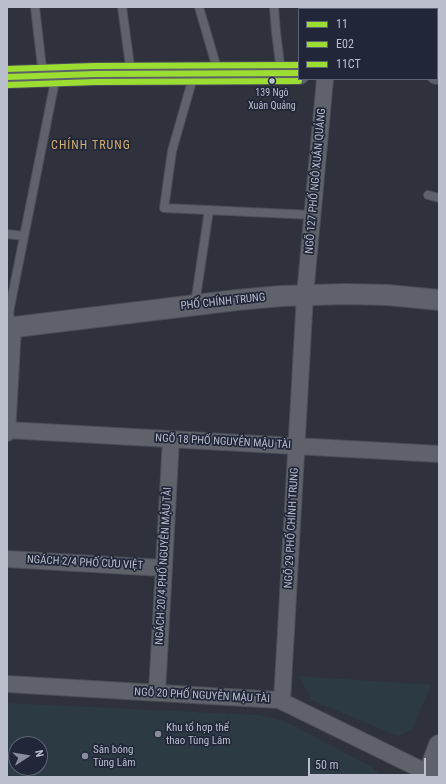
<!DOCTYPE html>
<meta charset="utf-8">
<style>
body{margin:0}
#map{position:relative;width:446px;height:784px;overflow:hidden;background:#2f323d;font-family:"Roboto Condensed",sans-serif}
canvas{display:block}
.frame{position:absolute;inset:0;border:8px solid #babecd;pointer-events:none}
.legend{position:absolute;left:298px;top:8px;width:140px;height:72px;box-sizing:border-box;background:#212739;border:1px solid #5e6374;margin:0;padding:5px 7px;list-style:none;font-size:12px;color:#babecd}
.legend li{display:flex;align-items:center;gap:8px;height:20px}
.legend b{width:20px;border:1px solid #5e6374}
.north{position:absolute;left:8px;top:736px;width:40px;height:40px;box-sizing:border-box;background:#212739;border:1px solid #5e6374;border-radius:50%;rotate:78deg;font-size:11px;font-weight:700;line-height:16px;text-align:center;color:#babecd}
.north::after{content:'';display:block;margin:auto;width:14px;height:18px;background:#898d9b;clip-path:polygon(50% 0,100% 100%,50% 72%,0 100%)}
.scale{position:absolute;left:308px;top:758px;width:118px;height:18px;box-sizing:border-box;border:2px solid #babecd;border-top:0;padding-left:5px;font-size:12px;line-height:14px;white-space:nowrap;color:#babecd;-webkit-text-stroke:3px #212739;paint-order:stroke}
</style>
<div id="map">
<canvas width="446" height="784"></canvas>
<div class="frame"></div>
<ul class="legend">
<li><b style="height:5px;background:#9cdd31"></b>11</li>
<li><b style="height:5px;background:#9cdd31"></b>E02</li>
<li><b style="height:5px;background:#9cdd31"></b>11CT</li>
</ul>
<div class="north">N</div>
<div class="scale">50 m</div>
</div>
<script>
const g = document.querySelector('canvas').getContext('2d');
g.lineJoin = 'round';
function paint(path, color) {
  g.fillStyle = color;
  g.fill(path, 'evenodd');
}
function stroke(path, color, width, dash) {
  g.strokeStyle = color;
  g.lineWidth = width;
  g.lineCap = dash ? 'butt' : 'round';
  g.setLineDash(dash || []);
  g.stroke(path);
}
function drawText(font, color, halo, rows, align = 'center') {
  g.font = font + ' "Roboto Condensed",sans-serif';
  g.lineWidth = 3.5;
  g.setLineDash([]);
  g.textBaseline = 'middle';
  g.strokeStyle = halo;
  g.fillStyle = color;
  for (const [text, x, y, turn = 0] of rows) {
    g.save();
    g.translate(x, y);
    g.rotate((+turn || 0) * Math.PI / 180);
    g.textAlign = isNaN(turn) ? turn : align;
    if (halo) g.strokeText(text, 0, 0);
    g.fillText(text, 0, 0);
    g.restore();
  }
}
paint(new Path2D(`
 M299,676l132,9 -19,44 -14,7 -86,-36z
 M7,703l252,12 16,4 13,4 84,44 10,10h-375zM16,744h24v24h-24z`), '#2c3b43');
const service = new Path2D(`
 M35,7l8,69
 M122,7l9,66
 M199,7l19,65
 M274,7l2,25 5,40
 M324,7v2
 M194,74l-22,77 -8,57 149,7
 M428,195l11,3
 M7,234l17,2
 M195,304l14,-94
 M13,327l-4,-13 1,-7 46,-231`);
const minor = new Path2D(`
 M7,430l432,24
 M7,433l6,-106
 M7,559l156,9
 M7,684l272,16 149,73
 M157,693l14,-254
 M282,701l23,-406 20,-216`);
const tertiary = new Path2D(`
 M7,328l230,-28 44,-4 64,-2 43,1 51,5
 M427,777l12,-32`);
const secondary = new Path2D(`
 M437,73h2
 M7,77l88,-3 204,-1`);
stroke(service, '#4b4e56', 10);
stroke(minor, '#4b4e56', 18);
stroke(tertiary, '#4b4e56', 22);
stroke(secondary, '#4b4e56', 24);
stroke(service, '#5f626b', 8);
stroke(minor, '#5f626b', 16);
stroke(tertiary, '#5f626b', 20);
stroke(secondary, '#5e6069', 22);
stroke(new Path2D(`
 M7,77l88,-3 204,-1`), '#9cdd31', 6);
stroke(new Path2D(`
 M7,85l88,-3 204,-1`), '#9cdd31', 6);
stroke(new Path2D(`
 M7,69l88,-3 204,-1`), '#9cdd31', 6);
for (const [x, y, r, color] of [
 [272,81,3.5,"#babecd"],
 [158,734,4,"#898d9b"],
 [85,756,4,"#898d9b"]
]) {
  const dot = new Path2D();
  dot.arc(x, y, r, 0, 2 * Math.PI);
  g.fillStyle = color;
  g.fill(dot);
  stroke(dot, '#212739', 1.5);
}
drawText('10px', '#babecd', '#212739', [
 ["139 Ngô",272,93],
 ["Xuân Quảng",272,106]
]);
drawText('11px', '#babecd', '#212739', [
 ["NGÕ 127 PHỐ NGÔ XUÂN QUẢNG",316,181,-85],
 ["PHỐ CHÍNH TRUNG",223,302,-6],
 ["NGÕ 18 PHỐ NGUYỄN MẬU TÀI",223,442,3],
 ["NGÕ 29 PHỐ CHÍNH TRUNG",292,528,-87],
 ["NGÁCH 2/4 PHỐ CỬU VIỆT",85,563,3],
 ["NGÁCH 20/4 PHỐ NGUYỄN MẬU TÀI",164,566,-87],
 ["NGÕ 20 PHỐ NGUYỄN MẬU TÀI",202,696,3]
]);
drawText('11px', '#babecd', '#212739', [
 ["Khu tổ hợp thể",166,728],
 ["thao Tùng Lâm",166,741],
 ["Sân bóng",93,750],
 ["Tùng Lâm",93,763]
], 'left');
g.letterSpacing = '1px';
drawText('12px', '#d4ae6e', '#212739', [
 ["CHÍNH TRUNG",91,146]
]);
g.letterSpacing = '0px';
</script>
